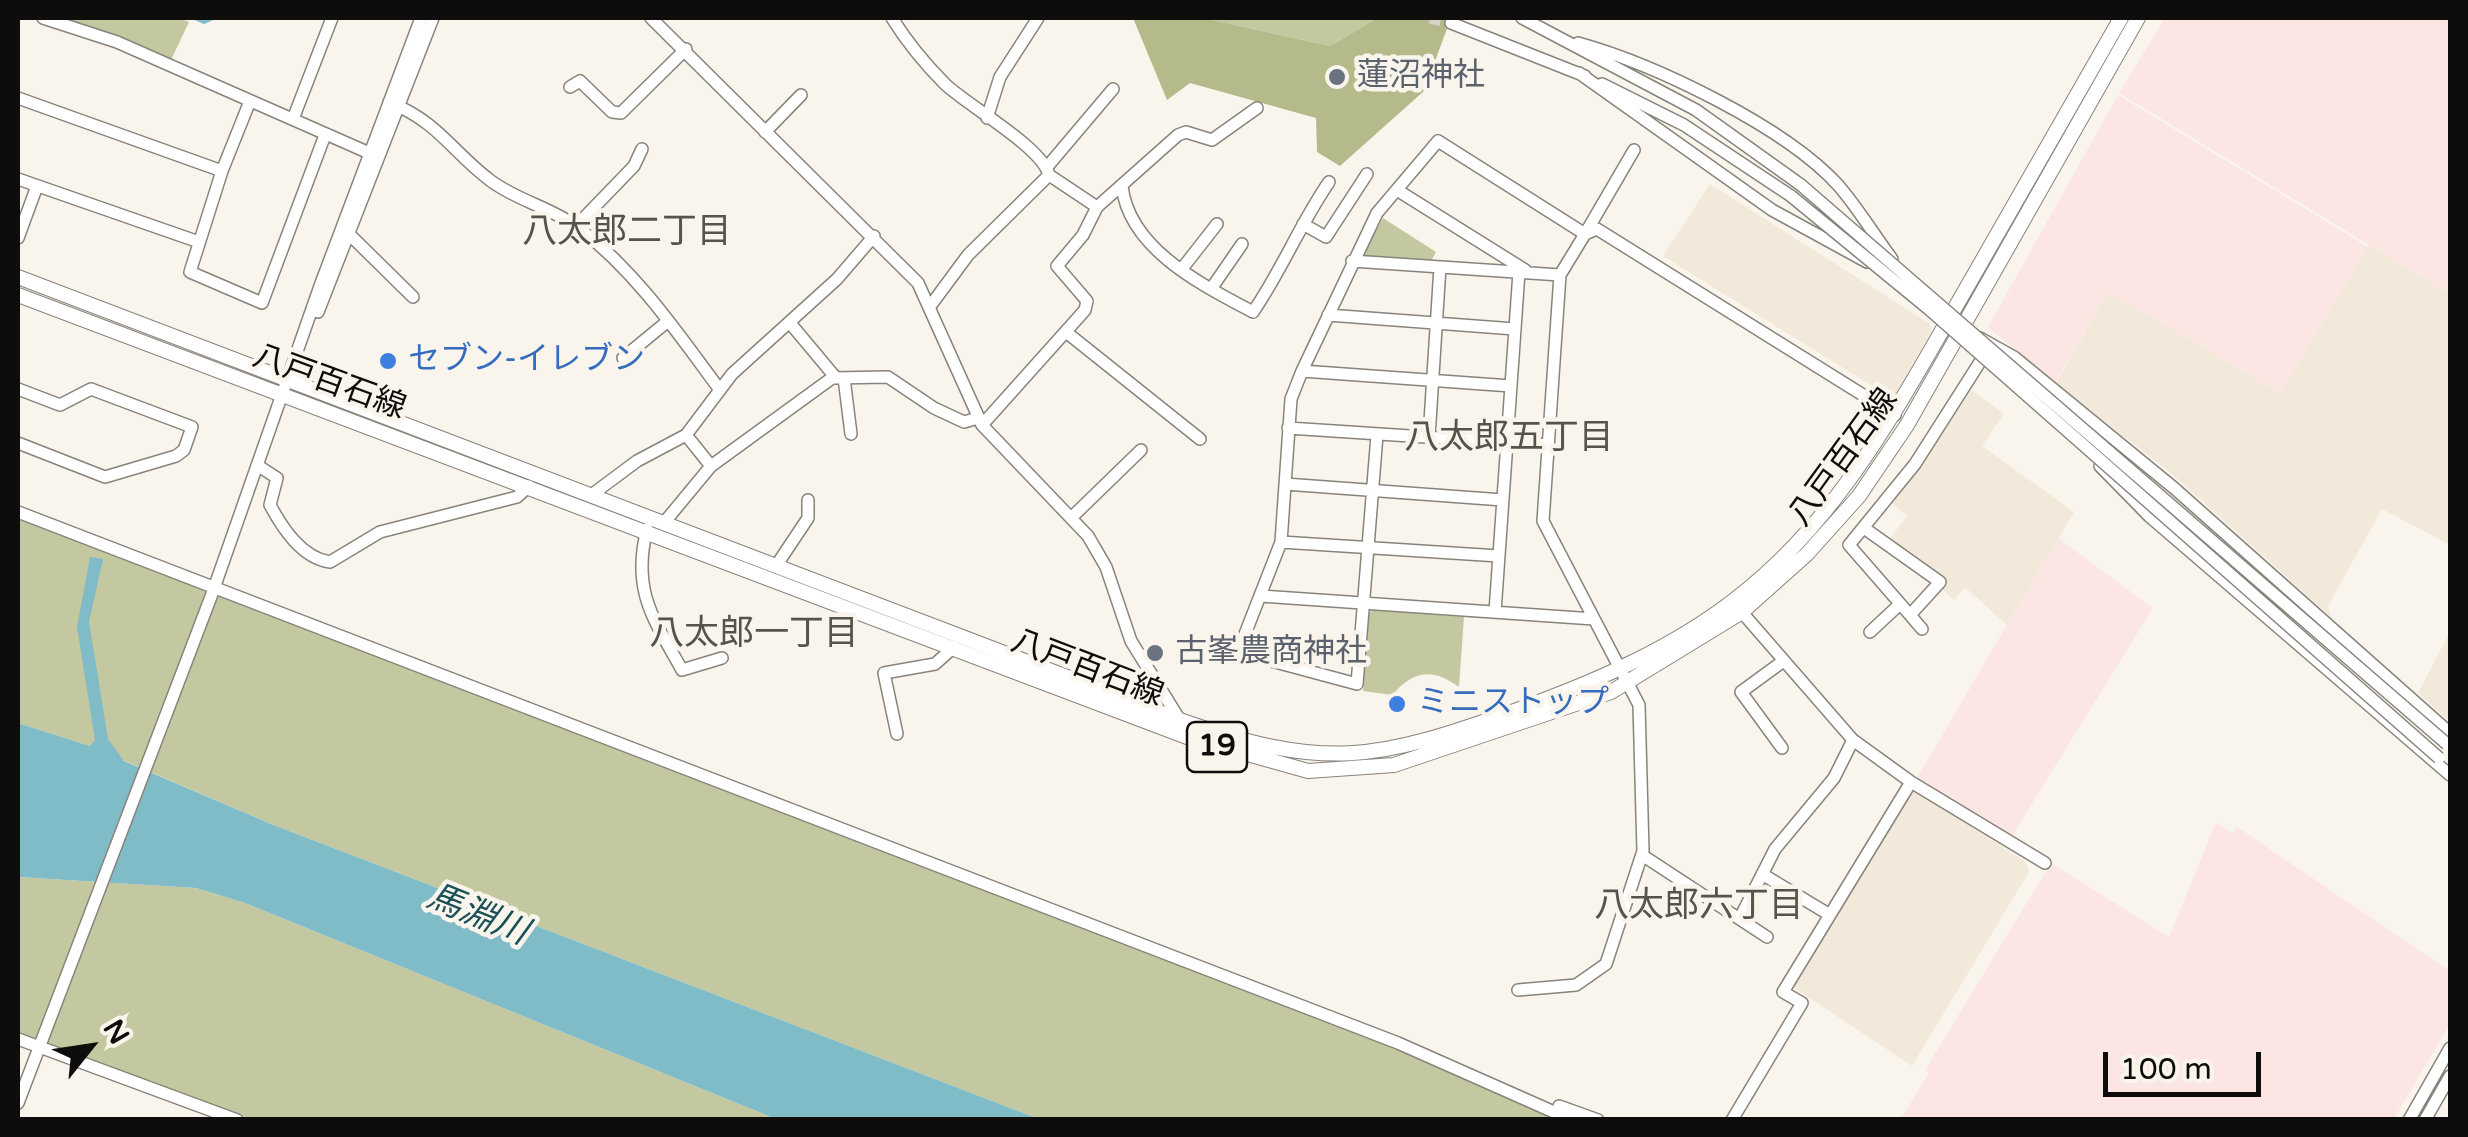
<!DOCTYPE html>
<meta charset="utf-8">
<style>
body{margin:0}
#map{position:relative;width:2468px;height:1137px;overflow:hidden;background:#faf5ec;font-family:"Varela Round",sans-serif}
canvas{display:block}
.frame{position:absolute;inset:0;border:20px solid #0f0d0b;pointer-events:none}
.north{position:absolute;left:40px;top:997px;width:100px;height:100px;-webkit-text-stroke:8px #faf5ec;paint-order:stroke;rotate:60deg;font-size:28px;font-weight:700;line-height:40px;text-align:center;color:#0f0d0b}
.north::after{content:'';display:block;margin:auto;width:35px;height:45px;background:#0f0d0b;clip-path:polygon(50% 0,100% 100%,50% 72%,0 100%)}
.scale{position:absolute;left:2103px;top:1052px;width:158px;height:45px;box-sizing:border-box;border:5px solid #0f0d0b;border-top:0;padding-left:12px;font-size:30px;line-height:35px;white-space:nowrap;color:#0f0d0b;-webkit-text-stroke:8px #faf5ec;paint-order:stroke}
</style>
<div id="map">
<canvas width="2468" height="1137"></canvas>
<div class="frame"></div>
<div class="north">N</div>
<div class="scale">100 m</div>
</div>
<script>
const g = document.querySelector('canvas').getContext('2d');
g.lineJoin = 'round';
function paint(path, color) {
  g.fillStyle = color;
  g.fill(path, 'evenodd');
}
function stroke(path, color, width, dash) {
  g.strokeStyle = color;
  g.lineWidth = width;
  g.lineCap = dash ? 'butt' : 'round';
  g.setLineDash(dash || []);
  g.stroke(path);
}
function drawText(font, color, halo, rows, align = 'center') {
  g.font = font + ' "Varela Round","Noto Sans JP",sans-serif';
  g.lineWidth = 9;
  g.setLineDash([]);
  g.textBaseline = 'middle';
  g.strokeStyle = halo;
  g.fillStyle = color;
  for (const [text, x, y, turn = 0] of rows) {
    g.save();
    g.translate(x, y);
    g.rotate((+turn || 0) * Math.PI / 180);
    g.textAlign = isNaN(turn) ? turn : align;
    if (halo) g.strokeText(text, 0, 0);
    g.fillText(text, 0, 0);
    g.restore();
  }
}
paint(new Path2D(`
 M1710,184l220,140 2,6 -39,69 -230,-143z
 M2369,245l81,49v251l-68,-36 -54,97 3,11 -159,-143 -116,-91 52,-92 172,102z
 M1969,388l35,26 -22,32 92,66 -67,113 -42,-38 -11,13 -15,-14 5,-7 -55,-39 18,-24 -18,-15z
 M2450,632v90l-32,-29z
 M1912,789l114,73 3,10 -117,194 -119,-79z`), '#f2e9da');
paint(new Path2D(`
 M2165,18h285v276l-331,-201z
 M2118,95l250,152 -88,146 -172,-102 -53,92 -67,-56z
 M2058,538l95,70 -141,228 -95,-58z
 M2216,822l17,12 4,-7 213,144v53l-56,95 -494,1 29,-47 -4,-3 126,-207 118,74z`), '#fbe6e4');
paint(new Path2D(`
 M59,18h120l10,4 -18,38z
 M1203,18h174l-47,28z
 M1383,218l53,34 -5,9 -66,-4 -2,-4z
 M18,516l1395,538 144,65h-518l-768,-295 -181,-78 -72,-23z
 M1374,610l90,7 -5,70c-27,-20 -46,-16 -67,8l-29,-4 5,-78z
 M18,877l178,11 49,15 531,216h-526l-232,-87z`), '#c4c8a1');
paint(new Path2D(`
 M1133,18h70l127,28 47,-28h74l-27,73 -84,75 -23,-14 -1,-34 -126,-35 -23,17z`), '#b5ba8a');
paint(new Path2D(`
 M90,557l13,2 -14,63 19,117 16,22 147,63 768,295h-263l-531,-216 -49,-15 -178,-11v-154l72,23 5,-6 -18,-113z`), '#7fbcc7');
stroke(new Path2D(`
 M195,18l9,4 9,-4`), '#7fbcc7', 4);
stroke(new Path2D(`
 M1430,18l21,5`), '#d7d2ca', 11, [11, 5.5]);
const minor = new Path2D(`
 M43,18l74,24 259,114
 M651,18l267,265 64,142 106,111 18,31 25,74 50,81
 M892,18c15,24 33,46 53,66 23,22 97,63 104,91l-81,80 -37,50
 M1522,18l174,92 105,75
 M1451,23l134,53
 M1578,43c76,21 206,83 260,142 20,23 36,50 54,74
 M1579,73l193,137 95,52
 M1602,84l82,41 107,71
 M570,87l10,-6 32,31 9,1 65,-64
 M18,98l204,73
 M250,101l-28,70 -32,101 72,31 63,-168
 M389,102c51,21 61,48 102,79 27,20 61,27 88,47 58,45 98,104 141,162
 M987,118l13,-41 38,-59
 M293,119l39,-101
 M765,132l36,-37
 M1047,167l66,-78
 M1049,175l48,32 81,-72 8,-3 26,8 45,-32
 M18,179l181,63
 M1122,186c7,63 80,99 131,126 29,-42 47,-88 76,-130
 M1397,190l128,80
 M1303,224l23,13 41,-63
 M576,226l58,-60 8,-17
 M350,235l63,62
 M18,238l19,-52
 M1352,261l208,14
 M1181,270l36,-46
 M1211,289l31,-45
 M318,312l115,-294
 M1328,315l187,14
 M790,323l46,55
 M1066,332l134,107
 M1980,338l34,19 160,131 276,245
 M623,358l45,-37
 M1302,371l209,15
 M844,378l7,56
 M18,389l42,16 31,-16 101,38 -8,23 -8,6 -71,21 -87,-34
 M982,425l103,-115 2,-9 -30,-35 26,-31 14,-28
 M1288,428l260,17
 M1377,435l-20,249 -119,-32 43,-110 10,-143 11,-28 75,-158 61,-72 147,93 49,-84
 M1429,437l11,-170
 M257,465l20,13 -7,27c13,24 32,53 60,57l50,-30 137,-35 12,-11
 M711,466l-25,-31 46,-61 105,-95 37,-43
 M2100,466l49,50 301,259
 M1285,484l218,16
 M590,496l47,-35 49,-26
 M18,512l1380,531 174,77
 M1072,517l69,-67
 M663,524l48,-58 121,-88 56,-1 46,31 30,14 14,-4
 M1864,528l76,54 -30,33 -61,-70 66,-81 72,-113
 M647,529c-16,63 8,92 35,141l40,-12
 M1281,542l218,14
 M776,566l32,-48v-18
 M1261,596l333,23
 M1733,602l120,138 58,42 134,81
 M1495,612l24,-340
 M1910,615l12,14
 M1870,632l30,-28
 M1782,662l-41,30 41,56
 M897,734l-13,-61 51,-9 19,-17
 M1642,855l125,82
 M1762,874l68,41
 M1740,918l35,-69 59,-71 19,-38
 M1518,990l58,-5 30,-21 37,-113 -4,-146 -96,-184 17,-246 25,-41 12,-5 298,186
 M18,1039l219,81
 M18,1103l194,-509 108,-308 101,-268
 M1559,1106l39,14
 M1732,1120l70,-117 -19,-11 128,-210
 M2409,1120l41,-72
 M2425,1120l25,-44`);
const major = new Path2D(`
 M18,277l1162,443c146,51 194,41 337,-10 75,-27 152,-60 216,-109 106,-80 165,-195 230,-307 53,-92 105,-184 158,-276
 M18,295l1169,442 121,34 86,-6 217,-73 131,-80 65,-58 52,-58 48,-71 231,-407`);
stroke(minor, '#88837b', 14);
stroke(major, '#88837b', 16);
stroke(minor, '#fff', 11);
stroke(major, '#fff', 14);
const minorBridge = new Path2D(`
 M1801,185l646,559
 M1791,196l139,114 509,448`);
stroke(minorBridge, '#88837b', 14, []);
stroke(minorBridge, '#fff', 11);
for (const [x, y, r, color] of [
 [1337,77,10,"#6b7280"],
 [388,361,10,"#3f7fe0"],
 [1155,653,10,"#6b7280"],
 [1397,704,10,"#3f7fe0"]
]) {
  const dot = new Path2D();
  dot.arc(x, y, r, 0, 2 * Math.PI);
  g.fillStyle = color;
  g.fill(dot);
  stroke(dot, '#faf5ec', 4);
}
for (const [x, y, w] of [
 [1217,747,60]
]) {
  const box = new Path2D();
  box.roundRect(x - w / 2, y - 25, w, 50, 8);
  g.fillStyle = '#faf5ec';
  g.fill(box);
  stroke(box, '#0f0d0b', 2.5);
}
drawText('bold 30px', '#0f0d0b', null, [
 ["19",1217,747]
]);
drawText('32px', '#5b616d', '#faf5ec', [
 ["蓮沼神社",1357,77],
 ["古峯農商神社",1175,653]
], 'left');
drawText('32px', '#366cbe', '#faf5ec', [
 ["セブン-イレブン",408,361],
 ["ミニストップ",1417,704]
], 'left');
drawText('32px', '#0f0d0b', '#faf5ec', [
 ["八戸百石線",329,383,20],
 ["八戸百石線",1844,458,-54],
 ["八戸百石線",1087,669,21]
]);
drawText('35px', '#57524b', '#faf5ec', [
 ["八太郎二丁目",627,233],
 ["八太郎五丁目",1509,439],
 ["八太郎一丁目",754,635],
 ["八太郎六丁目",1699,907]
]);
drawText('italic 35px', '#1a5058', '#faf5ec', [
 ["馬淵川",477,916,22]
]);
</script>
